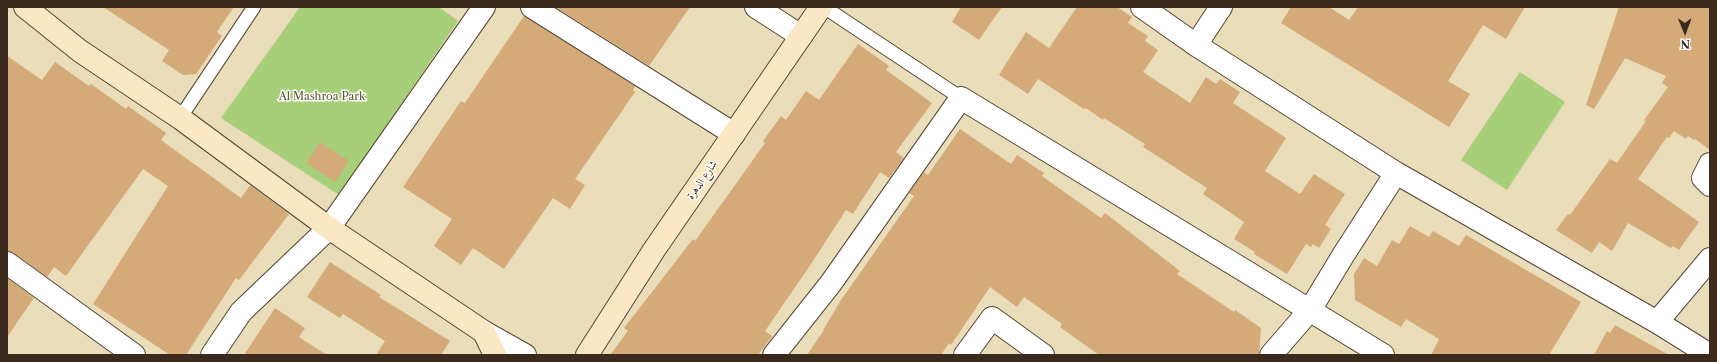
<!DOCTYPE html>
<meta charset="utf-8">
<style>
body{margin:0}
#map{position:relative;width:1717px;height:362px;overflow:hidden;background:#eaddba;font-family:"Libre Caslon Text",serif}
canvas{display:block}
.frame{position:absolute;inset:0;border:8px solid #3b2a1e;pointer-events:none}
.north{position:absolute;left:1665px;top:12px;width:40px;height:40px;-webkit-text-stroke:3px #fdfcf7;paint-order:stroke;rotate:179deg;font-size:11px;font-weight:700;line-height:16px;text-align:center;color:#3b2a1e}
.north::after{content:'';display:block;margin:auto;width:14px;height:18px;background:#3b2a1e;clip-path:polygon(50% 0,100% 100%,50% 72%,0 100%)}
</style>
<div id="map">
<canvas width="1717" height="362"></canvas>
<div class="frame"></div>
<div class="north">N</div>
</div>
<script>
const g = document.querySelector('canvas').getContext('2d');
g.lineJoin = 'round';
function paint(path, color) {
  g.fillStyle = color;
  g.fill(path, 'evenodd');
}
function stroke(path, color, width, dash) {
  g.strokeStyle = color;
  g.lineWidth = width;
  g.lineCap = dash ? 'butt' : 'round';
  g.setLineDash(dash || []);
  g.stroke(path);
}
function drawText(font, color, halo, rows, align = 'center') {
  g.font = font + ' "Libre Caslon Text",Amiri,serif';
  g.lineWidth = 3;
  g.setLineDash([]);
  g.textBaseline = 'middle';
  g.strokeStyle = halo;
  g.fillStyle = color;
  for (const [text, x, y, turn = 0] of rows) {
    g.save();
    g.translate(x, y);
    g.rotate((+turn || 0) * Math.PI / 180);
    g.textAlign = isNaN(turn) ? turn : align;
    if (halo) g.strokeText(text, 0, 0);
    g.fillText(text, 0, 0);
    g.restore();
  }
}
paint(new Path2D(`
 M300,7h139l19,14 -119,174 -118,-77z
 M1520,72l45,30 -58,88 -46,-30z`), '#a7ce79');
paint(new Path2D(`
 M103,7h131l-17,25 5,4 -26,38 -13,1 -21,-14 7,-11z
 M555,7h135l-41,59z
 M961,7h41l-23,33 -27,-18z
 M1077,7h40l15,10 -4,6 20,13 -3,5 13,9 -15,22 47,31 16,-26 10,7 4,-5 20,13 -7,11 53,35 -21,33 35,23 14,-20 31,20 -20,31 6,4 -12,19 -6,-4 -2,3 -5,-3 -19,30 -33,-20 1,-2 -21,-13 10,-17 -41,-28 4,-6 -64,-41 2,-3 -41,-26 -1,2 -17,-12 -2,1 -46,-30 -10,15 -29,-19 27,-43 23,16z
 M1291,7h38l20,13 9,-13h167l-19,32 -23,-14 -35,56 22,13 -21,33 -168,-104z
 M1619,7h91v143l-15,-11 -1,1 -6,-4 -2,3 -12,-8 -5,7 -2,-1 -29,42 61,43 -20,28 -6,-4 -2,2 -43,-25 -16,28 -13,-9 -7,11 -36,-23 12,-16 2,1 40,-56 7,4 29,-42 -2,-1 24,-33 -6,-4 4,-7 -41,-18 -31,51 -8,-4z
 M524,16l111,70 -2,4 2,2 -60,87 10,6 -15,24 -17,-11 -49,71 -31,-21 -12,17 -27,-19 18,-27 -49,-32 58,-86 4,2z
 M858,44l31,22 -3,4 46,33 -36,49 8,6 -15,20 -9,-6 -27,42 -7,-4 -35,54 -46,67 7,5 -14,19h-148l18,-24 -4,-3 69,-89 2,2 70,-98 -2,-2 18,-25 5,4 20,-29 13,9z
 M7,56l35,24 13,-18 34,24 2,-2 35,25 2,-3 38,27 -5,7 80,58 9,-13 39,29 -50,66 -3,-2 -50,77h-16l-77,-51 75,-118 -25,-17 -77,107 -12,-9 -7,10 -33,-24 -7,-2z
 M960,129l51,35 6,-9 27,18 -2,3 59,42 4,-5 75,58 -3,3 57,38 1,-2 26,18 -2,27h-160l-39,-28 2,-3 -38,-27 -7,10 -27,-20 -39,58 -2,-2 -8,12h-134l17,-25h-1l18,-30 73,-104 -5,-3 15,-21 4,3z
 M320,142l29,19 -14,21 -29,-19z
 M1410,226l19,11 4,-6 26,15 7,-11 115,67 -32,53h-118l8,-16 -33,-20 -5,8 -46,-27 -1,-26 10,-16 13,8 15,-26 7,4z
 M330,262l51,33 -2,2 71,44 -9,14h-65l9,-14 -42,-27 -3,4 -33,-21z
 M7,278l27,20 -27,39z
 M275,308l30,20 -6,9 28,18h-83z
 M1615,325l54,30h-75l13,-24 3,2z`), '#d4aa79');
const lane = new Path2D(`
 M824,7l137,91
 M180,118l74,-111`);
const street = new Path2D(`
 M532,7l202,127
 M756,7l45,29
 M1142,7l54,38 200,128 261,149 53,33
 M1196,45l25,-38
 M1710,164l-7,14 7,7
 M7,263l127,92
 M1657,322l53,-63
 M484,332l41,23
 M212,355l29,-43 88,-84 155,-221
 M774,355l57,-72 130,-185 422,257
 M965,355l27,-37 51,37
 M1271,355l39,-45 34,-56 52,-81`);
const secondary = new Path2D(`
 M25,7l55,44 100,67 149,110 155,104 11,23
 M587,355l67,-105 167,-243`);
stroke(lane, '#554535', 15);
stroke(street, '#554535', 24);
stroke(secondary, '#554535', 24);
stroke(lane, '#fff', 13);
stroke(street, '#fff', 22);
stroke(secondary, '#fae7c3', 22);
drawText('11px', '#5b5b39', '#fdfcf7', [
 ["Al Mashroa Park",322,97]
]);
drawText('11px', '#3b2a1e', '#fdfcf7', [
 ["شارع الدهرة",702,180,-55]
]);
</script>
